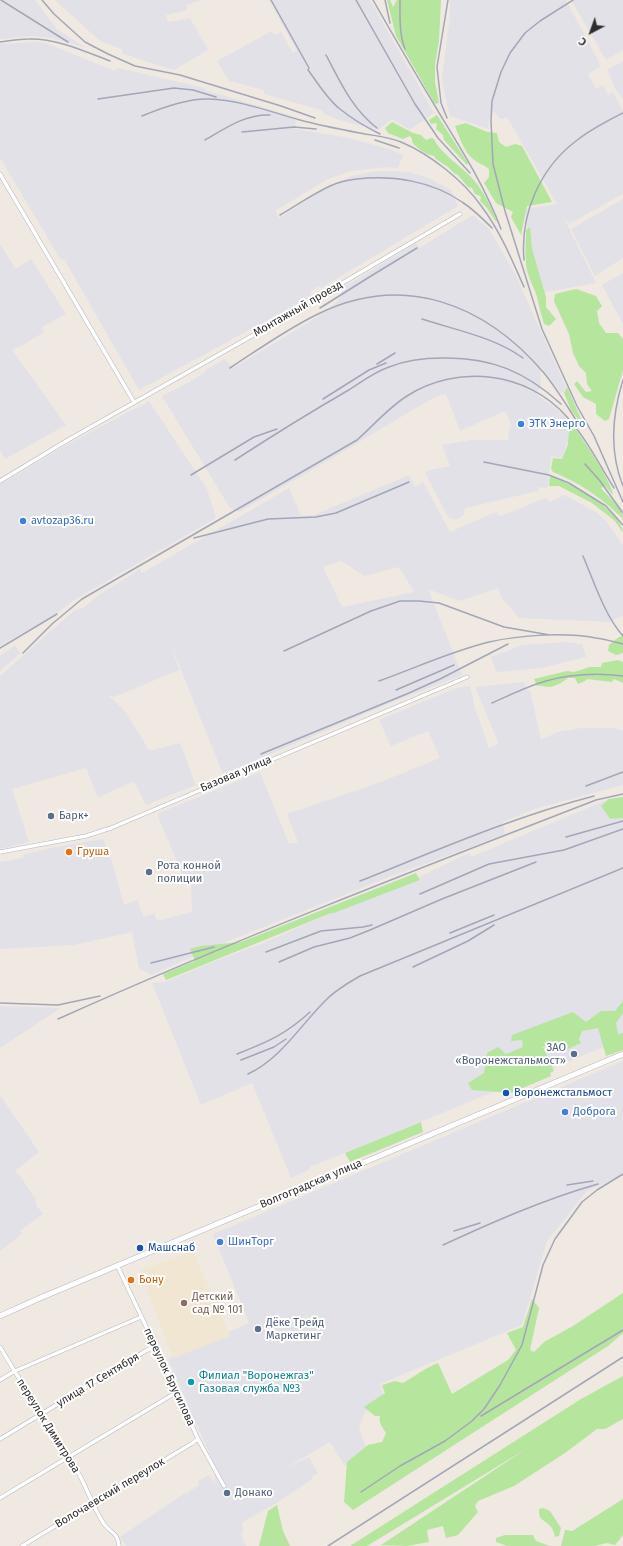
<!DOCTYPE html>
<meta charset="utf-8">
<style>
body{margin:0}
#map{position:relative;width:623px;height:1546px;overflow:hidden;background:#efe9e1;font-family:"Fira Sans",sans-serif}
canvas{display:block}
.north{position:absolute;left:571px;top:12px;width:40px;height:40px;-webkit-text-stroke:3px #fff;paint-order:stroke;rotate:221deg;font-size:11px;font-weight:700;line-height:16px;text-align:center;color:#2e2e2e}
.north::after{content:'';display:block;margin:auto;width:14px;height:18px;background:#2e2e2e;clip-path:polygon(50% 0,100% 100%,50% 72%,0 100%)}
</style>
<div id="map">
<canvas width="623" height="1546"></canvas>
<div class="north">С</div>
</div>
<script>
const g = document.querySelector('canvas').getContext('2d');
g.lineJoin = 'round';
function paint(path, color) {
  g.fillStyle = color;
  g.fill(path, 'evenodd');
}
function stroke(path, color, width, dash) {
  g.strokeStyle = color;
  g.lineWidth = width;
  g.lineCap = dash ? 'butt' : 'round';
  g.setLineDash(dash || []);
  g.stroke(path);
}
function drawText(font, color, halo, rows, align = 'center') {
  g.font = font + ' "Fira Sans",sans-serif';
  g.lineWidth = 4;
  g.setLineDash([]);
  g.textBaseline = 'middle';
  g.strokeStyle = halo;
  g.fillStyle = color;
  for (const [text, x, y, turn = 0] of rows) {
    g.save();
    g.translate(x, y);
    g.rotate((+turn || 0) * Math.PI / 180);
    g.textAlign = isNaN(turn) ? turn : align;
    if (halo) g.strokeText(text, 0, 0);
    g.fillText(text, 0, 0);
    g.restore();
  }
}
paint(new Path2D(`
 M0,0h35l22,29 29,19 -35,-10 -19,-2 -32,3z
 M55,0h146l-14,5v5l-21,5 2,7 22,-4 18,32 -34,20 -51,-16 -1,-5 -22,-8z
 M269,0h101l64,113 -24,17 -18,-11 -14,11 -39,-10 -15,-6 -3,-4 -57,-16v-4l-35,-9 -12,-20 55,-30 2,4 7,-3 12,21 4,-2z
 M449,0h117l33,62 1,5 -12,7 8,15 7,-4 5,10 5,-3 10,19v83l-54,30 -6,-8 33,67 -51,9 -15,-42 -5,-41 32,-5 -50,-87 -4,2 -4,-1 -6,-8 -5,14 1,5 -39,-13 -5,-20 -3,-18 8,-62v-15z
 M571,0h52v50l-17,10z
 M34,42l12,1 69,28 3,-3 87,20v2l91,27 -1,12 55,9 39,11 14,6 -5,13 -11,-1 -37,4 -22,8 -53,32 4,7 49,-31 23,-11 20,-4 17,-1 20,1 18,5 25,13 7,16 -137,82 -2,-2 -8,5 -1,6 -171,93 -75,-131 -3,1 -61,-102v-114z
 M623,61v38l-6,-7 -10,-22z
 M623,199v59l-28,18 -24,-47z
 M473,215l17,15 25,44 51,113 -2,5 -3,1 -21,-27 1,19 -5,9 17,12 11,10 12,16 1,5 -10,6 -5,15 -11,-2 -3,29 -2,3 -7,-1 -1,4 -73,17 -1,7 -8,5 -6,-2 -3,-3 -21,-41v-3l24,-5 -8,-21 29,-5h37l2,-14h2l-7,-15 -45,20 -14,-37 -9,2 -33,19 -68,41 -97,56 -9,-4 -68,-112 22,-11 20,-12 3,-4 18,-10 8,9 84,-51 20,-15 7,-15 72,-44 3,5z
 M0,244l16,25 15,-10 35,55 -24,13 2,5 -26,16 -1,-1 -5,3 54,75 -61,34 -5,-9z
 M623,273v51l-21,-39z
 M149,401l58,88 9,29 -142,82 -21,16 -53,30v-162l72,-42z
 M409,475l6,12 8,-5 27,50 46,-20h2l-1,2 5,2 43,-18 5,4 15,-7 31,17 9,8 18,25v70l-13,7 -91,-4 -19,-22 -1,-8 -40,13 -31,-12 34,86 -62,24 -177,75 -52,-129 8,25 -65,27 -6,-2 16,15 25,40h4l27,-7 16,42 -50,20 -12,-24 -36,17 -12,-30 -74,21 17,53 -29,7v-173l45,-40 30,-26 8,-2 16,-13 41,-26 2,4 147,-85 12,28 13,-1zM340,561l5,2 19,13 35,-9 15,25 -72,15 -19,-40z
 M565,642l12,1 1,2 4,-1 4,13 -45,11 -45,4 -5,-15 32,-12z
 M15,645l5,8 -20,18v-15z
 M524,682l4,9 2,-1 11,50 16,-8 24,-4h33l9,3v54l-89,24 -31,13 2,12 -47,18 -64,23 -168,67 -75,33 -12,-7 -7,-36 -58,13 -74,4v-87l23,-4v-3l28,-7 52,-9 7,16 14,50 13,-5 7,17 10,-4 3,8 35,-9 -1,-28 -5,-1 -29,-69 103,-42 29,72 9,-2 -11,-28 94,-32 59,-24 -12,-27 -37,15 -12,-26 80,-33 11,-1 5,22 14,40 7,-3 2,-3 -23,-55z
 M623,798v241l-313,128v2l-19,9 -39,-95 -51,22 -49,-122 13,-1 58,-24 40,-15 68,-30h3l86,-33 -1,-3 50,-24 2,4 138,-58z
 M0,1006l61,2 -61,40z
 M623,1061v114l-36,16 -40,50 -25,84 -142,59 6,17 -21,11 -6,15 8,24 -22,15 -15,-24 -46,27 25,-12 9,16 -5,3 -2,4 -36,24 -33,18 1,10 -2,2 5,12h-120l-6,-9 65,-44 1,1 13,-9 -1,-4 11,-6 10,15 -4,-6 -1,-20 -46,-105 81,-36 -36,-89z
 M0,1095l39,57 -24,19 6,6 15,23v5l7,9 -23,17 2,3 -22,17z`), '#e3e1e8');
paint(new Path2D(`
 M193,1251l37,85 -57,22 -33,-87z`), '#f0e6d1');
paint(new Path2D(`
 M387,0h3l3,7 4,-7h44l-2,40 -4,25v17l4,21 -4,1 -39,-68z
 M437,115l27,42 4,6 -1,2 -23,-25 -1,-5 -7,-6 1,-6 -6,1 -2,-4z
 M392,122l21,11 8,2 5,5 5,-2 3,1c6,14 27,27 38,39 11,12 19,28 25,43l-1,1 -9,-14 -7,-7 1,-3 -1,-2 -5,-2 -3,-6 -4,-1 -11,-13h-2l-7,-7 -12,-8 -2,-3c-7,-1 -18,-8 -22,-14v-3l-2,-3 -7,3 -15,-6 -3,-5z
 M466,123l21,9 10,1 2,9 7,5 9,-3 7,2 30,56 -25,4 -6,29 -10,-18 2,-5 -17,-9 -12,-20 5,-6v-8c-7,-6 -11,-5 -16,-10 -9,-7 -14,-23 -18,-33z
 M530,227l2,22 14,48v10l10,12 -7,7 -5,-2c-3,-10 -5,-18 -7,-27 -2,-8 -7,-16 -9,-23 -4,-14 -2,-30 -2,-44z
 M576,289l20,7 6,10 -5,5 2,12 7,10h12l5,6v31l-14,49 -4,2 -9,-7v-10l-13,-7 -9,-13 3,-3 9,11 6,-1 -5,-7 -1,-11 -7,-7 -6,-13 -4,-19 -15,-33 1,-7z
 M567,387l18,41 -14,-18 -7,-17z
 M573,426c9,11 40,58 40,69l-8,-9 -4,2c7,9 22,19 22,31 -22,-22 -42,-35 -70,-47l-2,-3 2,-11 9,1 6,-15 1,-13z
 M550,476c19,6 73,35 73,57l-8,-12 -23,-18 -33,-17h-10z
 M623,636v17l-7,2 -8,-4 1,-6 10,-8z
 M618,660l5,2v21l-9,-4 -2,3 -25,-3 -2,2 -7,3 -3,-6h-7c-5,4 -12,8 -18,9 -5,0 -8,-2 -13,-1l-3,-7 33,-8 7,1 16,-5h11l1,-4z
 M623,797v21l-13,1 -9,-13 8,-7z
 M416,873l4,7 -86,33h-3l-165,67 -3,-6 32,-13 -5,-12 11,-3 40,-4z
 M623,1001v12l-7,10 2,11 5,-1v17l-17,6 -8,-28 -16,3 -3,8 2,4 -22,10 -5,-10 -12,4 2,2 10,22 -4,2 1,3 -40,17 -39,-3 -4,-7 16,-10 3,-20 11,-6 8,7 17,-7 -1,-7 -11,1 1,-6 61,-23 13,10 15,-11h14z
 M421,1122l2,10 -73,30 -5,-9z
 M623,1293v40l-15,13 -255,164 -9,-8 3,-40 21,-17 14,-3 4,-9c-3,-6 -8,-9 -6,-17h-5l-11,-9 21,-14 -3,-8 13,-4 8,2c12,-7 22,-15 35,-20l14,31 56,-34 8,-10 -9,-17 16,-6 9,-28 7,9 -9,42 4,2 10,-10 29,-16z
 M623,1376v43l-18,10h-8l-32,24 -51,33 -36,15 -3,5 3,6 -20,23 -12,3 -3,-12 -16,4 2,12 -22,4 -26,-1 145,-96 -159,97h-17l231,-147z
 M623,1499v36l-8,10 -8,-2 -12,3h-34l4,-16 7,1 5,-3z
 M277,1505l6,26 7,15h-31l9,-35z
 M543,1508l7,3 11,17 -2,8 -4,1c-1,-4 -2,-9 -6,-12 -6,-7 -10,-3 -10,-16z
 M505,1535h28l3,6 14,5h-43l-11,-4v-4z`), '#b6e59e');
const street = new Path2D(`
 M0,174l134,228
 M0,481l68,-41 196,-111 196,-115
 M0,852l86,-16 25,-8 356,-151
 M117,1265l60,127 21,47 26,47
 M0,1347l64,106c19,19 25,49 40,71 6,9 14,8 15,22
 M0,1380l15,-9 126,-54
 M0,1439l147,-89 8,-3
 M0,1498l177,-106
 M22,1546l169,-102 7,-5`);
const secondary = new Path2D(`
 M0,1316l40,-18 583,-244`);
stroke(street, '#b4b7c1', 4.5);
stroke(secondary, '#b4b7c1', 6);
stroke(street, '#fff', 3.5);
stroke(secondary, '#fff', 5);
stroke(new Path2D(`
 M1,0l67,42
 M42,0l12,14 31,28 23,12 27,12 45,9 101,31 34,12
 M271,0l38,68 -1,2c10,13 19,29 32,39 12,10 26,18 40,25
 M356,0l59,104 23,34 32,35
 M373,0c22,39 45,78 68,116 22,36 45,73 60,113
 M385,0l5,23
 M400,0c0,16 -1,34 5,49
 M573,0l-33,21 -15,12 -15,20 -9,19 -9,29 -1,20 2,43 12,47 37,118 35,77 17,30 29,66
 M0,42c9,-1 19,-3 28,-3 28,-1 56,12 82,22
 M326,55c14,26 26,54 51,73
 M98,99l76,-11 19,2 23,7
 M142,116c19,-8 47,-18 67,-17 31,1 62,13 91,21 22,6 44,10 65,14 12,2 24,3 36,8 29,12 63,39 81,65 18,24 30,53 42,80
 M447,118l-6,-15 -4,-36 11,-67
 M242,132l52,-5 22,2
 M205,140c21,-12 40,-26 65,-25
 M375,140l24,8
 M280,215c17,-10 33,-21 50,-29 9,-4 18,-6 27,-7 36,-4 75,2 105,23 11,7 21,17 30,26
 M524,260c-4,-45 15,-91 52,-119 14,-11 31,-20 47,-28
 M320,308l51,-32 46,-28
 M422,319c33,11 72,18 101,39
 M377,364l18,-11
 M230,368c29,-19 57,-39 88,-54 86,-42 167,-10 226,59 13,16 23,33 34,50
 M623,380c-11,35 -14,71 0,106
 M323,399l46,-29 17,-7
 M235,460c37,-24 74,-47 112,-69 13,-8 27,-19 42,-24 17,-7 36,-9 54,-9 48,-1 83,14 118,46
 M484,462l65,13 20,8 37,23 17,19
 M585,464l15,17 23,32
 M191,475l63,-38 23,-8
 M194,538l74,-19 48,-2 20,-4 73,-31
 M583,556c11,26 22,60 40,80
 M0,648l57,-34
 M284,651l87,-40 29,-10h19l20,2 65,24 46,8
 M23,653l29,-29 30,-25 275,-159c17,-15 31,-32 50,-44 50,-32 120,-25 160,21 19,21 32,47 47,71
 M379,681c36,-13 73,-30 110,-39 31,-7 76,-10 107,-4 9,1 18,4 27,6
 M396,690l58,-25
 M492,703c18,-8 36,-17 54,-22 25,-7 52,-8 77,-5
 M261,754l148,-61 31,-14 68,-35
 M586,786l37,-14
 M566,837l57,-16
 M360,881c78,-31 153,-64 234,-85
 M420,894l69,-30 75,-14 59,-21
 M450,933l44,-18
 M266,952l55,-21 42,-4 9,-2
 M279,962l35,-15 36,-9 20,-8 72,-31 94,-37
 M151,963l63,-16
 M413,967l55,-26 26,-16
 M0,1003l58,2 42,-9
 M58,1019c176,-79 357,-149 538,-219l27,-6
 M237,1054c30,-12 48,-19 73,-42
 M241,1060l33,-13 12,-8
 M248,1074c34,-16 53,-50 79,-75 10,-10 21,-16 33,-23l263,-108
 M567,1185l26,-4
 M454,1231l26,-8
 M443,1245c50,-23 102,-46 155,-61
 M481,1416l142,-86
 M361,1492l39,-26 45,-25 27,-20 12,-12 16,-24 22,-40 21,-80 12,-26 27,-37 15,-12 26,-16
 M328,1546l295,-189`), '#a3a6b8', 1.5);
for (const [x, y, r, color] of [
 [521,424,4,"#3f7fe0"],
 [23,521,4,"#3f7fe0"],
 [51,816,4,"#5c6f8a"],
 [69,852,4,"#e8710a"],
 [149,872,4,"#5c6f8a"],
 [574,1054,4,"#5c6f8a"],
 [506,1093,4,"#1a4fb4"],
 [565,1112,4,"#3f7fe0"],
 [220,1242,4,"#3f7fe0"],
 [140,1248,4,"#1a4fb4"],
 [131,1280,4,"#e8710a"],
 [184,1303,4,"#8d6e63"],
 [258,1329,4,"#5c6f8a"],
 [191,1382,4,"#0f9aa8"],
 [227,1493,4,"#5c6f8a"]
]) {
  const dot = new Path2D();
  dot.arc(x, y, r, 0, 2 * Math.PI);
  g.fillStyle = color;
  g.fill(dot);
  stroke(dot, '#fff', 1.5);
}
drawText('11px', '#2e2e2e', '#fff', [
 ["Монтажный проезд",298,309,-30],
 ["Базовая улица",236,774,-23],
 ["Волгоградская улица",311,1184,-23],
 ["переулок Брусилова",169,1377,65],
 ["улица 17 Сентября",98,1380,-31],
 ["переулок Димитрова",48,1426,58],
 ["Волочаевский переулок",110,1493,-31]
]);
drawText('11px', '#366cbe', '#fff', [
 ["ЭТК Энерго",529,424],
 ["avtozap36.ru",31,521],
 ["Доброга",573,1112],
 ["ШинТорг",228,1242]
], 'left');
drawText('11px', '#4e5e75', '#fff', [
 ["Барк+",59,816],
 ["Рота конной",157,866],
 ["полиции",157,879],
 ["ЗАО",566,1048,"right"],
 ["«Воронежстальмост»",566,1061,"right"],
 ["Дёке Трейд",266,1323],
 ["Маркетинг",266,1336],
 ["Донако",235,1493]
], 'left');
drawText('11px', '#c56008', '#fff', [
 ["Груша",77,852],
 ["Бону",139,1280]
], 'left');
drawText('11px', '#164399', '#fff', [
 ["Воронежстальмост",514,1093],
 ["Машснаб",148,1248]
], 'left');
drawText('11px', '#785e54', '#fff', [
 ["Детский",192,1297],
 ["сад № 101",192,1310]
], 'left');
drawText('11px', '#0d838f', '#fff', [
 ["Филиал \"Воронежгаз\"",199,1376],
 ["Газовая служба №3",199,1389]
], 'left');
</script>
